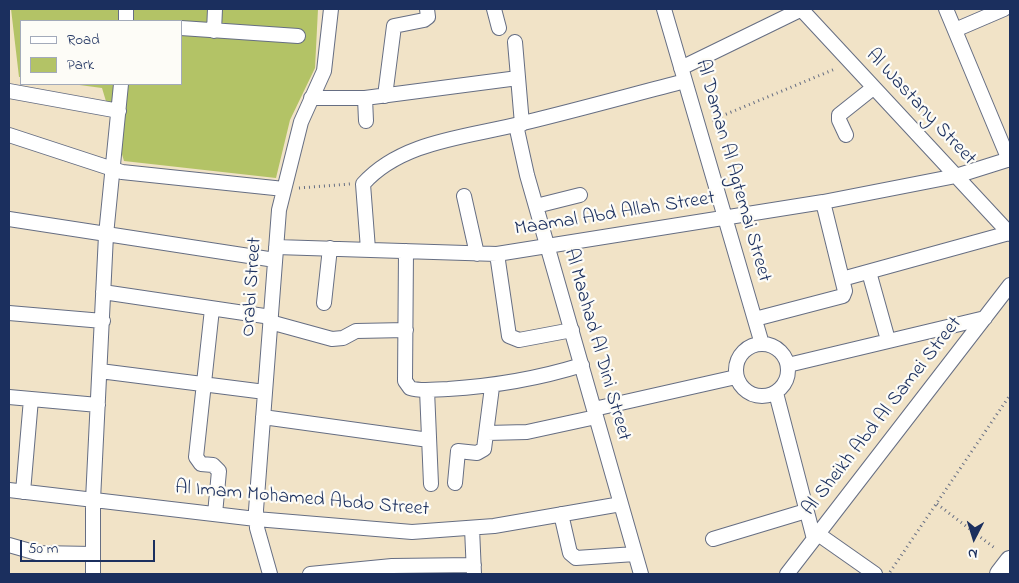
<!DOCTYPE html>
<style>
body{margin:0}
#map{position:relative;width:1019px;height:583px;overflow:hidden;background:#f1e3c7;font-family:"Indie Flower",sans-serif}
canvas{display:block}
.frame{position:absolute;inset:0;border:10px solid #1b2f5e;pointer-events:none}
.legend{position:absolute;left:20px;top:20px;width:162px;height:65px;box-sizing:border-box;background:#fdfcf7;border:1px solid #a3aaba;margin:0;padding:6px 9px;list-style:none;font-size:15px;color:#1b2f5e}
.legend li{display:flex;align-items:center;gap:10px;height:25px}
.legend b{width:25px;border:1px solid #a3aaba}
.north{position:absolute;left:949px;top:513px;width:50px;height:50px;-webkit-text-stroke:4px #fdfcf7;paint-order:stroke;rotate:185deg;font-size:14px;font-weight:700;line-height:20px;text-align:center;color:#1b2f5e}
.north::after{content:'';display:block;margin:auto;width:18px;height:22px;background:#1b2f5e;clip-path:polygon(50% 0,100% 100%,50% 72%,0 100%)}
.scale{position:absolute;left:20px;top:540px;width:135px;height:22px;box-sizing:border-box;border:2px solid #1b2f5e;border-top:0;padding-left:6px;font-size:15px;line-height:18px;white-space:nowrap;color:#1b2f5e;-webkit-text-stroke:4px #fdfcf7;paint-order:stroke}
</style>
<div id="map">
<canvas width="1019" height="583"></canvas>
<div class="frame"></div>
<ul class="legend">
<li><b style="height:6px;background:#fff"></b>Road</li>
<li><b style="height:14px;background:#b3c366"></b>Park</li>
</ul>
<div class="north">N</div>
<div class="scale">50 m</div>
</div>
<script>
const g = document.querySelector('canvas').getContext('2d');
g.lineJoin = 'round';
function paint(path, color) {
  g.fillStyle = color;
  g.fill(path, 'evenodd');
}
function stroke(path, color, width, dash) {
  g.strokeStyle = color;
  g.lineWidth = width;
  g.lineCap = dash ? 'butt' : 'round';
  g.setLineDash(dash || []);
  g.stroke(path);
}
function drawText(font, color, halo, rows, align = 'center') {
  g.font = font + ' "Indie Flower",sans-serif';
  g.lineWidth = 4.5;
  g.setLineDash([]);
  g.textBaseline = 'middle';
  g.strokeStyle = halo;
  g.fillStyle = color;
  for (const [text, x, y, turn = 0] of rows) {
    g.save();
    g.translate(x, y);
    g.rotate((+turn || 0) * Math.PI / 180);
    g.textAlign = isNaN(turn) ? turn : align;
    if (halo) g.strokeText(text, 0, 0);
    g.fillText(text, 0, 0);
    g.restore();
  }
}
paint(new Path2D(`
 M11,9h307l-3,59 -25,52 -14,58 -152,-17 -22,-73 -30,-4h109v-63h-160v56h-2z`), '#b3c366');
const street = new Path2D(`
 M494,9l5,19
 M664,9l98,335
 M801,9l209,225
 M946,9l63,151
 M126,21v-12
 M181,28l117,8
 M955,30l49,-21
 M214,31l1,-22
 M515,42l7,82
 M681,68l121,-59
 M9,91l110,20
 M385,96l9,-70 30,-6 4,-3 -1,-8
 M311,98h54l153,-20
 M365,98l1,23
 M516,125l11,50 114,399
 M9,135l113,37 162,17
 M846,135l-7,-15v-5l34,-27
 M464,196l13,58
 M536,206l44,-11
 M9,219l266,41
 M276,247l221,7 326,-52 133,-26 54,-17
 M368,249l-5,-65c39,-44 107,-47 160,-61 54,-13 108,-28 162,-42
 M406,251l-1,130 5,7c11,4 26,1 38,1 47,-3 89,-10 134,-24
 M497,254l12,82 10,4 53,-10
 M869,272l19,68
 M842,279l167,-46
 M103,292l168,25
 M324,303l6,-55
 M212,309l-16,148 5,7 12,1 6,6 -4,43
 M9,313l94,8
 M755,319l88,-23 2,-5 -22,-89
 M270,322l62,17 11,-1 13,-7 50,-1
 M736 370a26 26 0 1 1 52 0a26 26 0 1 1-52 0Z
 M788,365l197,-47
 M100,371l165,21
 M427,390l4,94
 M776,393l38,146
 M9,397l89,8
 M594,409l142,-32
 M263,417l166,23
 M487,433l40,-1 69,-15
 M455,483l3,-32 19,2 7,-4 8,-62
 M9,490l247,29 156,13 82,-6 127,-22
 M23,492l8,-93
 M561,514l9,39 6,5 59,-4
 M472,528l2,46
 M818,534l57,40
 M713,539l93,-28
 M9,545l28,8 56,1
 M93,574v-74l13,-265 15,-151
 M270,574l-13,-46 -1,-18 23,-300 22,-88 23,-51 7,-62
 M310,574l82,-8 82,-1
 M787,574l223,-289`);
const secondary = new Path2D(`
 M1000,574l10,-13`);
stroke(street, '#666e83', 16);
stroke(secondary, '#666e83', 22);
stroke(new Path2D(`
 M712,120l123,-51
 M299,188l51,-4
 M937,504l59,45
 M890,572l120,-177`), '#666e83', 3, [1, 4]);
stroke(street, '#fff', 14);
stroke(secondary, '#fff', 20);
drawText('20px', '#1b2f5e', '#fdfcf7', [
 ["Al Wastany Street",920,108,47],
 ["Al Daman Al Agtemai Street",732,171,74],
 ["Maamal Abd Allah Street",615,215,-9],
 ["Orabi Street",253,287,-86],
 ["Al Maahad Al Dini Street",596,345,74],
 ["Al Sheikh Abd Al Samei Street",883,417,-52],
 ["Al Imam Mohamed Abdo Street",302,500,5]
]);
</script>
